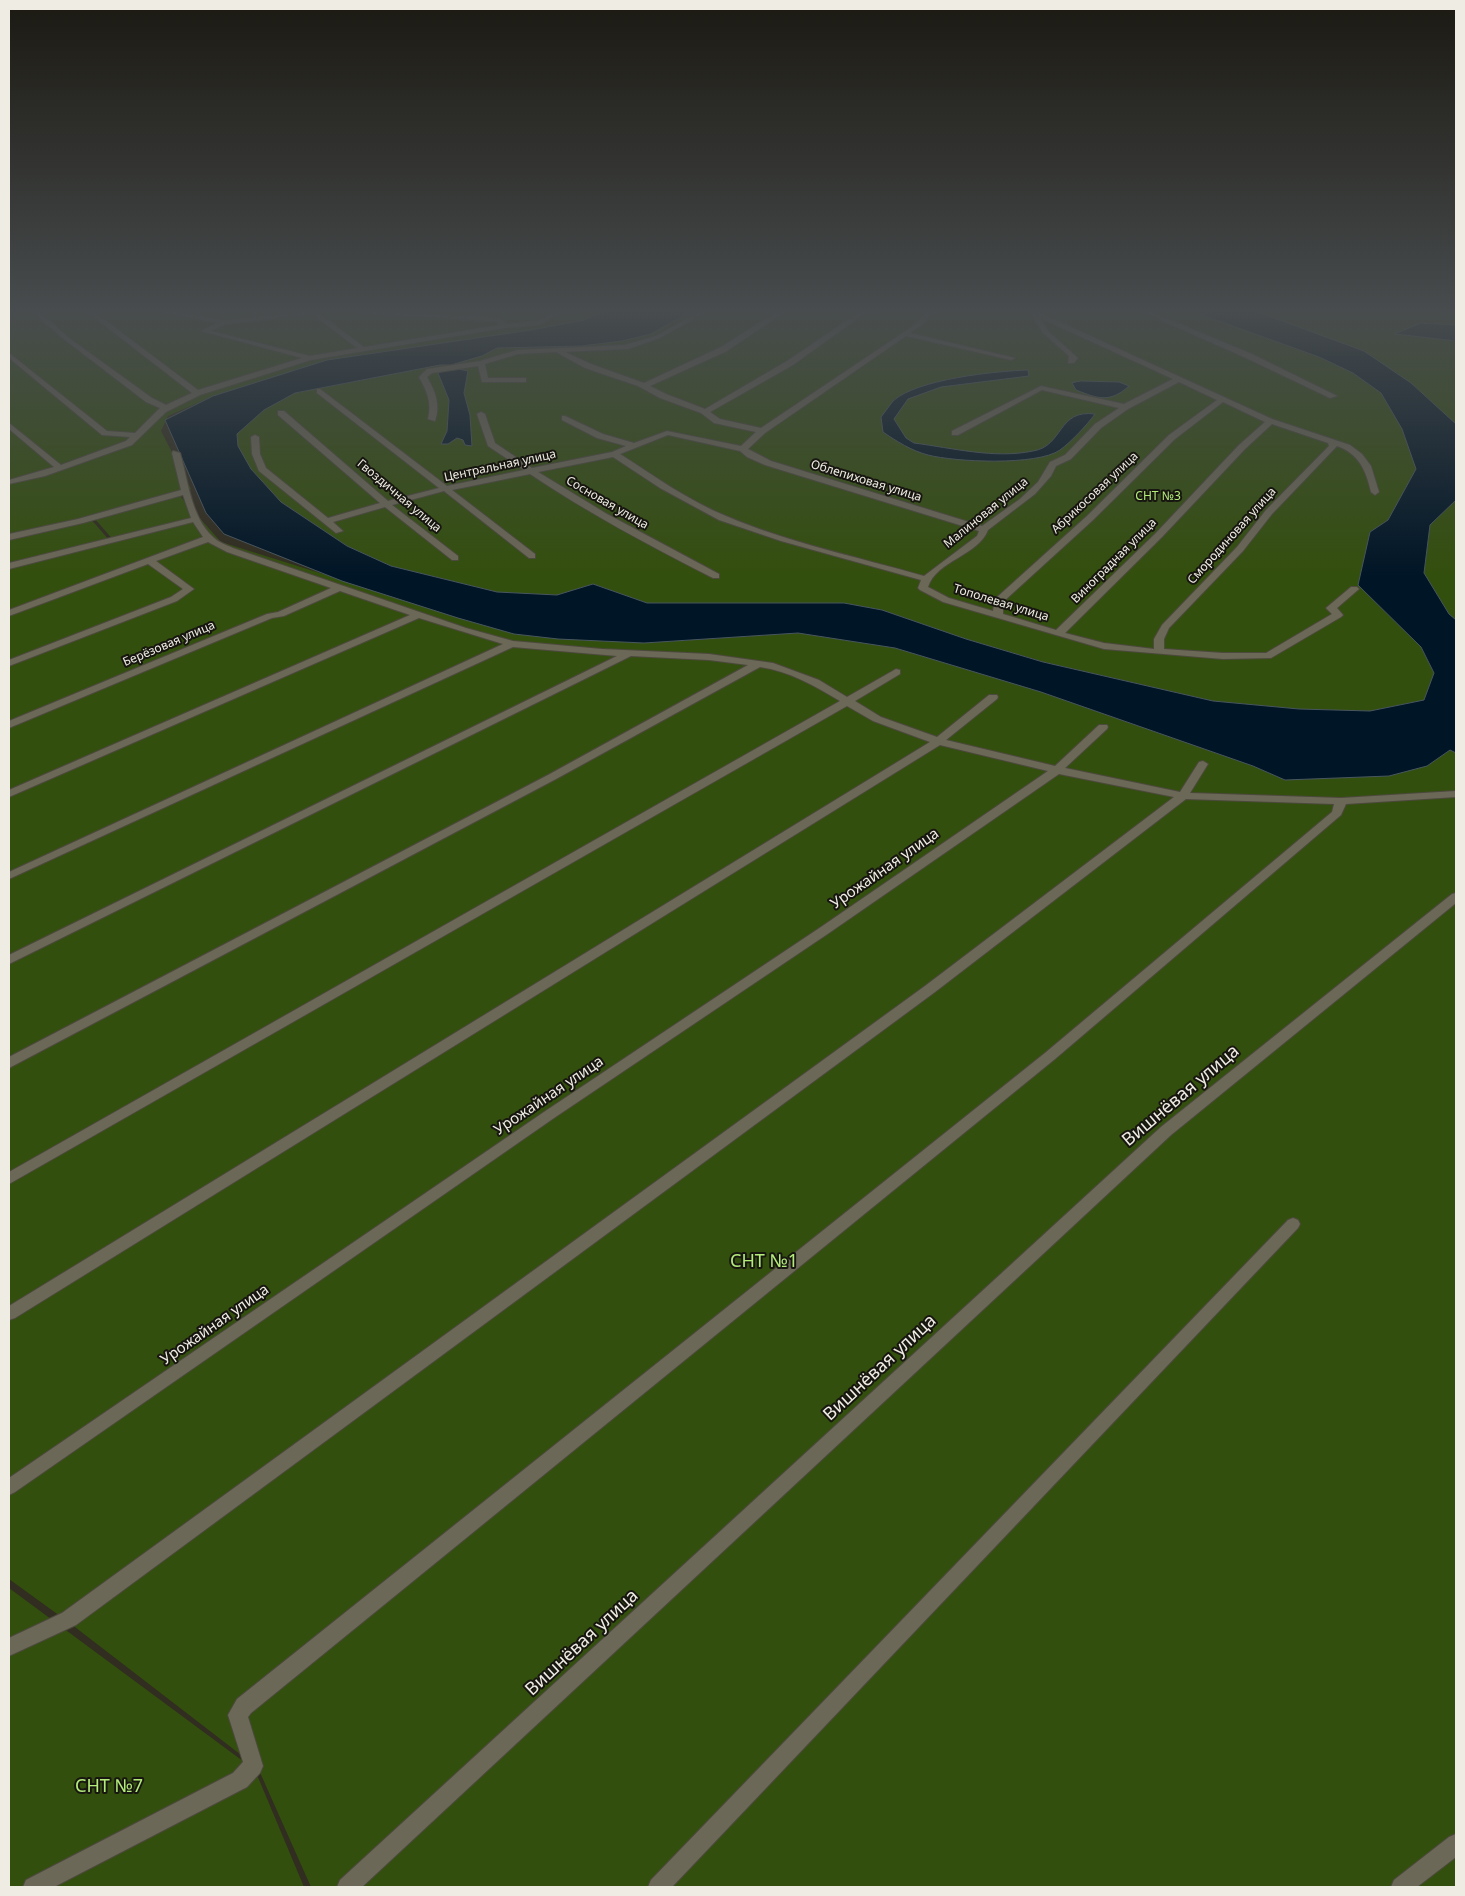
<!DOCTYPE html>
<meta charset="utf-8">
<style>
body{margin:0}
#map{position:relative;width:1465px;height:1896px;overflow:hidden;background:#312d20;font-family:"Noto Sans",sans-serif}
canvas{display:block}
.frame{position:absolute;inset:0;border:10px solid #efece3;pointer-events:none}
</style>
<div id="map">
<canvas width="1465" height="1896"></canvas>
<div class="frame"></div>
</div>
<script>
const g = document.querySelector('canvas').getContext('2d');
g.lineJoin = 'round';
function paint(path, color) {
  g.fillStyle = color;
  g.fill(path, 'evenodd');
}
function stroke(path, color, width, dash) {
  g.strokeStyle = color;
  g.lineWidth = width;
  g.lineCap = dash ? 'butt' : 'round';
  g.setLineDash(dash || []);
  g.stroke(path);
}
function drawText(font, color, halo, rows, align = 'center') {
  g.font = font + ' "Noto Sans",sans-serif';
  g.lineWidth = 4;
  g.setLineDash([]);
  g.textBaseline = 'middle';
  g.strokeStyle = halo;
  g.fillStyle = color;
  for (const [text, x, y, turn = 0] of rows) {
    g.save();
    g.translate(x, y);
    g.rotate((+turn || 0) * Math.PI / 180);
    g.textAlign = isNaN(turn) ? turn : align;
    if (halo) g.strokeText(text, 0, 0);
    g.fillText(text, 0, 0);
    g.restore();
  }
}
paint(new Path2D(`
 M9,311h595l-20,9 -53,10 -204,30 -114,36 -45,20 -7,15 30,58 -101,29 19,22 -100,25z
 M691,311h506l8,5 114,41 34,16 28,20 21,36 14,40 -28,51 -18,12 -12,53 63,62 13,26 -10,27 -54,11 -71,-2 -86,-8 -169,-39 -78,-23 -84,-29 -38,-7h-197l-54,-19 -36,11 -60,-3 -106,-26 -44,-20 -66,-44 -30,-33 -13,-23 -1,-12 27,-24 31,-17 145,-28h9l2,4 -13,4 11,27 -2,31 -5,13h6l9,-6 6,2 7,-25 -6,-22 4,-22 -15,-3 -3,-3 32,-9 15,-8 84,-2 41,-5 29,-7z
 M1255,311h201v113l-45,-41 -104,-52z
 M180,496l41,46 293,92 130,9 154,-10 97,15 146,44 212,74 32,14 142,-14 23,-16 6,3v1134h-1145l-53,-119 -187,-144 -62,-45v-1010l106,-27 -20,-23z
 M1456,500v120l-7,-6 -25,-41 6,-48z
 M9,1588l246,182 49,117h-295z`), '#334f0d');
const water = new Path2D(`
 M604,311h87l-40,23 -29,7 -41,5 -84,2 -15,8 -31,9 2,3 15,3 -4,22 6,22 2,31 -7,-1 -2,-5 -6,-2 -9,6h-7l6,-13 2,-31 -11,-27 13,-5 -2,-3h-9l-145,28 -31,17 -27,24 1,12 13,23 30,33 66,44 44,20 106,26 60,3 36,-11 54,19h197l38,7 84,29 77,23 170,39 86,8 71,2 54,-11 10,-27 -13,-26 -63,-62 12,-53 18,-12 28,-51 -14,-40 -21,-36 -28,-20 -34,-16 -114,-41 -8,-5h58l109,40 47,32 45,41v76l-26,25 -6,48 25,41 7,6v133l-6,-3 -23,16 -38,10 -104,4 -32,-14 -212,-74 -146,-44 -97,-15 -154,10 -86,-4 -44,-5 -56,-16 -116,-37 -118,-47 -18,-21 -41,-93 48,-24 114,-36 204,-30 53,-10z
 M1421,323l35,2v16l-61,-7z
 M1028,370l1,6 -88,11 -33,12 -14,20 12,19 8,5c39,5 80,16 119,8 31,-5 24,-42 62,-37 -8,11 -24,28 -35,36 -23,16 -105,12 -132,5 -16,-4 -32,-14 -45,-23l-2,-15c4,-5 8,-11 12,-16 24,-22 103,-30 135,-31z
 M1081,381l38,1 10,4c-19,17 -30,13 -53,4l-4,-7z`);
paint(water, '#001526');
stroke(water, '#48565f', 1);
const street = new Path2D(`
 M31,311h7l31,27 83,60 14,7 26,-12 -106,-82h7l105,79 104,-32 -101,-27 16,-8 -60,-12h15l53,9 91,-9 48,36 136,-22 -4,-4 -131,-7 -3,-3 136,6 9,7 30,-3 21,-10h8l-28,14 -33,3 -194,32 -111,35 -34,17 -34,33 -87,31 -36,8v-4l45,-13 -45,-38v-6l52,42 65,-24 4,-4 -28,-2 -93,-77v-5l98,78 28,2 25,-25 -14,-6 -81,-62zM312,314l45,34 -47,8 -99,-25 15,-7z
 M700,311h8l-48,27 -32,11 -63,3 26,12 53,19 77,-36 57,-36h8l-59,40 -77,35 16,8 39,15 82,-48 74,-50h7l-75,54 -83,47 10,7 41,9 155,-104 12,-13h7l-15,15 -10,7 105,25 -4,2 -105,-24 -141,97 -17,16 23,12 211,65 38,-27 18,-17 12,-20 15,-7 30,-31 24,-16 -77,-18 -84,45h-6v-4l89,-45 83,18 49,-25 -133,-61 8,13 30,27 -4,5h-6l1,-7 -26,-23 -12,-19 -4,-3h9l236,108 78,26 12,9 9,12 8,26 -4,3 -4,-3c-5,-22 -12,-38 -34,-46l-65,68 -29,37 -74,77 -5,11v10l59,4h43l66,-39 -6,-6 25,-21h6l2,2 -22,19 6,7 -2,2 -70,41 -48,1 -119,-10 -161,-47 -23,-12 -2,-2 3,-8 -140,-39 -62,-21 -59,-32 -47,-31 -75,15 69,42 112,60v4h-6c-63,-32 -125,-65 -183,-104l-78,16 83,64v4h-6l-85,-67 -52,14 66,51v4h-6l-67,-53 -52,15 10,9 -7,2 -77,-62 -7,-17 -1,-17 4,-2 4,2 1,17 6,14 62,50 52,-15 -102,-88v-4h6l104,90 51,-13 -122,-95v-4h3l127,97 77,-16 -36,-24 -11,-32 4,-2 4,2 10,29 37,25 80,-16 14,-6 -29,-8 -35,-18v-4h3l38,18 31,9 33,-12 74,15 15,-14 -42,-9 -13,-10 -41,-15 -22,-12 -53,-18 -29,-16 -38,2 -33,10 3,14h38v4h-44l-4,-16 -46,7 -5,4c8,14 14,28 8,44l-7,-2c4,-16 -1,-28 -9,-42l8,-8 53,-8 37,-11 107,-5 32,-9zM1179,382l38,18 -48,35 -82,81 -92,83 -2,12 -44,-13 -21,-11c9,-27 50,-31 60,-57l47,-36 16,-18 5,-10 15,-7 30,-31 27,-19zM1223,402l42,20 -26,23 -83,88 -100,97 -53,-16v-12l90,-82 82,-81zM1272,424l56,19 1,3 -63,64 -29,37 -75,78 -8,14v10l-50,-6 -39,-10 97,-96 83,-88zM668,435l72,16 7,6 18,8 214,66 -2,5 -53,40c-66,-19 -135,-33 -198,-60 -37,-15 -72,-40 -106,-62z
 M1140,311h9l103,43 85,42 -7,2 -84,-40z
 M173,451l7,2c8,27 11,64 33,84 5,5 13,8 20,11l233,80 47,13 89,8 107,5 64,9 46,17 28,17 49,-28 4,1v4l-45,27 26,16 56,20 52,-42h8l1,2 -1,2 -51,41 109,26 44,-41h8l1,2 -1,2 -42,39 115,24 19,-30 4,-1 5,3 -18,29 151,5 115,-7v6l-110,7 -5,11 -286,244 -804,654 -3,4 15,49 -3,7 -13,14 -193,100h-31l3,-7 207,-107 10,-11 -15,-47 9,-16 808,-646 287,-241 2,-8 -148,-5 -251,193 -859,633 -67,31v-18l53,-25 863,-627 249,-189 -115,-23 -230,159 -275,185 -539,374 -6,3v-17l535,-366 277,-185 227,-156 -108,-26 -925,573 -6,2v-14l921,-564 -57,-21 -26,-15 -838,478v-12l831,-471c-25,-15 -51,-30 -80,-34l-204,112 -547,289v-11l539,-282 200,-110 -39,-5 -78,-4 -622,308v-9l608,-299 -104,-9 -504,232v-7l494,-228 -84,-26 -410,179v-7l401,-175 -70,-24 -56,25 -12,2 -263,110v-7l258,-107 11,-2 53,-24 -104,-36 -19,-10 -52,19 38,28 -17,12 -168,65v-6l162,-63 12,-8 -35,-25 -139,52v-6l194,-73 -10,-15 -184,47v-6l182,-45 -8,-23 -100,28 -74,17v-6l69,-15 103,-29 -9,-37z
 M1456,893v10l-285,232 -809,752h-25l3,-7 821,-753 291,-233z
 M1293,1218l5,2 2,4 -2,4 -626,659h-24l3,-7 637,-660z
 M1456,1834v23l-39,30h-26l3,-7 55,-43z`);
stroke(street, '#4c493d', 2);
paint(street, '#6c6858');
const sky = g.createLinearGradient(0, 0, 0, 576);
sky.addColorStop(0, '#1b1912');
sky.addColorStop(0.54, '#484c4e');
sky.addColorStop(1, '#484c4e00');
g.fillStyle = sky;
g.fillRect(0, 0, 1465, 576);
drawText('12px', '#efece3', '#171610', [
 ["Центральная улица",500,466,-12],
 ["Облепиховая улица",866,481,17],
 ["Абрикосовая улица",1095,493,-43],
 ["Гвоздичная улица",399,496,40],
 ["Сосновая улица",607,503,30],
 ["Малиновая улица",986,513,-39],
 ["Смородиновая улица",1232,536,-48],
 ["Виноградная улица",1114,561,-45],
 ["Тополевая улица",1001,603,17],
 ["Берёзовая улица",169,644,-23]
]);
drawText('12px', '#b4ec7a', '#171610', [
 ["СНТ №3",1158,497]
]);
drawText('15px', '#efece3', '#171610', [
 ["Урожайная улица",885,869,-35],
 ["Урожайная улица",549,1096,-34],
 ["Урожайная улица",215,1325,-35]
]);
drawText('18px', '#efece3', '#171610', [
 ["Вишнёвая улица",1181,1096,-40],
 ["Вишнёвая улица",880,1368,-43],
 ["Вишнёвая улица",582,1643,-43]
]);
drawText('18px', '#b4ec7a', '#171610', [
 ["СНТ №1",764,1262],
 ["СНТ №7",109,1787]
]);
</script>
